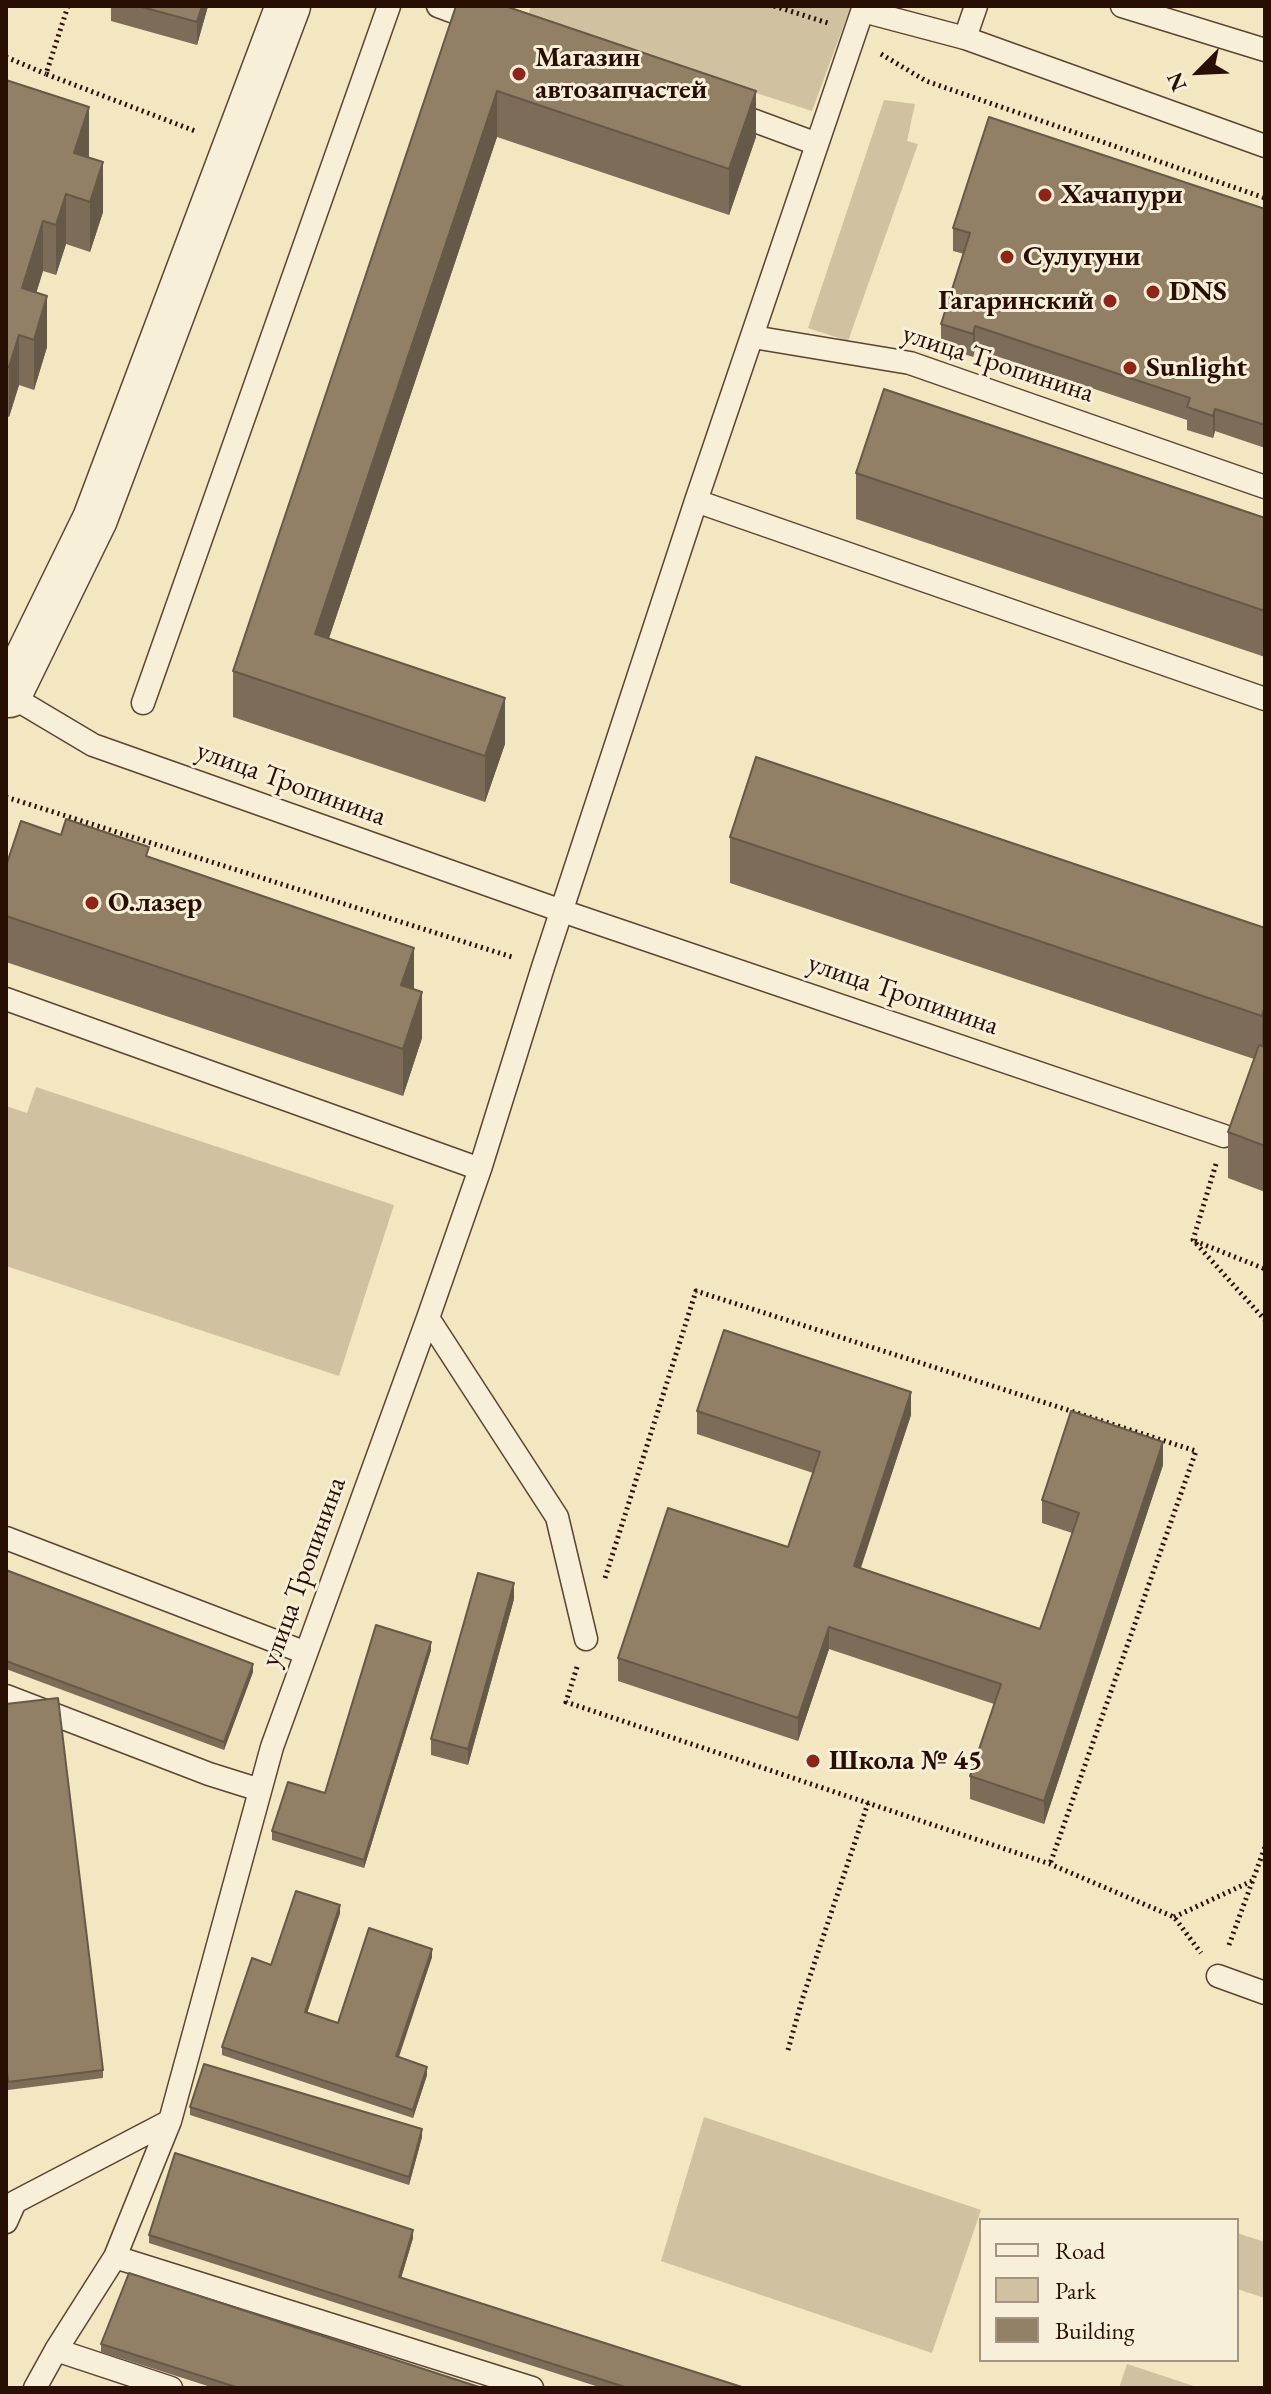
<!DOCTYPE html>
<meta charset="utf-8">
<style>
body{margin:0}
#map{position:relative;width:1271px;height:2394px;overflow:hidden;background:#f2e7c1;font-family:"EB Garamond",serif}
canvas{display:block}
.frame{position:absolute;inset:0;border:8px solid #280e03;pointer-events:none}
.legend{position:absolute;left:979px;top:2218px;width:260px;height:144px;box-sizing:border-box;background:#f7efd7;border:2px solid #a49582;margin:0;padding:10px 14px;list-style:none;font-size:24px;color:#280e03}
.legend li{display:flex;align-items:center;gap:16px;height:40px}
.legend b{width:40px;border:2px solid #a49582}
.north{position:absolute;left:1159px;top:32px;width:80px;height:80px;-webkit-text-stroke:6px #f7efd7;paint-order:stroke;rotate:246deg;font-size:22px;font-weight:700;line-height:32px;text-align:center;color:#280e03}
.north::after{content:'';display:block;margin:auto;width:28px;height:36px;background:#280e03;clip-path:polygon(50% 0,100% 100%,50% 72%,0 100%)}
</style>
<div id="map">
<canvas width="1271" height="2394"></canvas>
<div class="frame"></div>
<ul class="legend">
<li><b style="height:10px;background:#f7efd7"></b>Road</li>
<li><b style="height:22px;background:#d0c2a1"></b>Park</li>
<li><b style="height:22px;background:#917f66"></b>Building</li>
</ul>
<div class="north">N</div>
</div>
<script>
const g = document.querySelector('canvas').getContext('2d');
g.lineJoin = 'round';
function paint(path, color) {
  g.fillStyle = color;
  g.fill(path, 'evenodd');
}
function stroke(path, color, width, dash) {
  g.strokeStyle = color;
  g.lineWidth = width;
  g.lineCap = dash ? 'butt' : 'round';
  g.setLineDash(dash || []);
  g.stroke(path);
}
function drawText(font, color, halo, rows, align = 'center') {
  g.font = font + ' "EB Garamond",serif';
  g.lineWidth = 6;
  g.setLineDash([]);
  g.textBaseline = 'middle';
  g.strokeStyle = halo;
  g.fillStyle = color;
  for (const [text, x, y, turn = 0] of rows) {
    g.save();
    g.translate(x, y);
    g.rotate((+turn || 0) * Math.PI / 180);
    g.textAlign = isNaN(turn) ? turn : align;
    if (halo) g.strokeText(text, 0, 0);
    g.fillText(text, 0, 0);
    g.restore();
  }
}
paint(new Path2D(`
 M531,6h320l-39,105 -285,-92z
 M884,100l31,4 -8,37 11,3 -70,197 -40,-13z
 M36,1087l358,118 -55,171 -333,-110v-160l21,7z
 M704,2117l277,93 -49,143 -271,-92z
 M1237,2233l28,9v56l-28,-9z
 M1127,2364l73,24h-81z`), '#d0c2a1');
const service = new Path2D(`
 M438,6l43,16
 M1122,6l143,44
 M863,11l102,27 300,108
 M965,38l11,-32
 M728,111l89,33
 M753,337l157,26 355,124
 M696,501l569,198
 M6,702l3,-7 84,50 469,166 662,225
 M143,703l246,-697
 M6,999l474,170
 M428,1318l129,199 29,122
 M6,1538l300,115
 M6,1696l203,78 51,16
 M1218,1976l47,17
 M6,2222l9,-20 155,-81
 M115,2257l417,131
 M35,2388l21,-38
 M171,2388l-115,-38 59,-93 55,-136 102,-374 156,-429 52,-149 63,-202 153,-466 168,-495`);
const minor = new Path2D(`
 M6,694l3,1 86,-176 193,-513`);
stroke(service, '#5a4432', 25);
stroke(minor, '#5a4432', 47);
stroke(new Path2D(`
 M68,6l-22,68 149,57
 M774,6l54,17
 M881,54l45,27 339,117
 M6,57l40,17
 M6,797l506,160
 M1216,1164l-23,76 72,80
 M1195,1241l70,28
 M605,1578l91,-287 500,160 -146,413
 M577,1667l-11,35 484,162 124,53 27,36
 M1174,1917l78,-36
 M1229,1945l36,-98
 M788,2050l14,-50 66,-197`), '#280e03', 5, [2, 4]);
stroke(service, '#f7efd7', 22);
stroke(minor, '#f7efd7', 44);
paint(new Path2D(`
 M111,6h97l-11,39 -86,-24z
 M456,6l300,131 -27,78 -232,-78 -168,501 176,106 -20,58 -252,-85v-46z
 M6,80l82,77 15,55 -13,40 -24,-8 -10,31 -13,-4 -7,22 11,54 -13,43 -15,-5 -10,32 -3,-1z
 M1265,209v239l-50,-17 -2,7 -26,-8v-10l-212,-71 -2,8 -32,-11v-22l23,-70 -11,-3v-23z
 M856,473l409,45v139l-409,-138z
 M61,835l88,23 265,131 8,49 -19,58 -397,-134v-96z
 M730,837l535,91v264l-37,-14v-46l26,-73 -524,-176z
 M697,1411l214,4 -51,153 180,61 32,-96 -30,-10v-23l121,-35 -119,359 -74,-25v-23l24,-72 -165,-55 -31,92 -180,-60v-23l170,-111 25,-74 -116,-39z
 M6,1570l247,102 -29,78 -218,-81z
 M514,1599l-46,166 -37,-10v-16z
 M431,1650l-67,218 -92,-28v-9l53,-38z
 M6,1704l97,366v8l-95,12 -2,-20z
 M340,1913l-33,99 31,11 94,-66 -33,100 28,18 -14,43 -191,-63v-8l49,-82z
 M190,2107l232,30 -13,48 -219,-70z
 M149,2235l264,3 -12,40 344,110h-143l-453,-145z
 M101,2344l381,44h-268l-113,-36z`), '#7d6d58');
paint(new Path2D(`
 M202,6h6l-11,39v-23z
 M497,91v46l-182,543v-46z
 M756,91v46l-27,78v-46z
 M89,107v50l-15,-4z
 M103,162v50l-13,40v-50z
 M66,194v50l-10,31v-50z
 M43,221v50l-21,68v-51z
 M47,296v51l-13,43v-50z
 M975,326v23l-2,8v-23z
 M19,335v50l-10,32v-50z
 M1215,409v22l-2,7v-22z
 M505,698v46l-20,58v-46z
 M414,948v46l-13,-9z
 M422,992v46l-19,58v-47z
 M1265,1005v46l-3,11v-46z
 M911,1392v23l-57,174v-23z
 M1163,1442v23l-119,359v-23z
 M514,1583v16l-46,166v-16z
 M829,1627v22l-31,92v-23z
 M431,1642v8l-67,218v-8z
 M253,1664v8l-29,78v-8z
 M340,1905v8l-35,107v-8z
 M432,1949v8l-36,107v-8z
 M427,2067v8l-14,43v-8z
 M422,2129v8l-13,48v-8z
 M413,2230v8l-14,47v-8z`), '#665947');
const building = new Path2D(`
 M138,6h64l-5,16z
 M456,6h49l251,85 -27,78 -232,-78 -182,543 190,64 -20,58 -252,-85z
 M6,80l83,27 -15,46 29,9 -13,40 -24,-8 -10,31 -13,-4 -21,67 25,8 -13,44 -15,-5 -10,32 -3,-1z
 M989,117l276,92v216l-50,-16 -2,7 -26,-9 3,-9 -215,-72 -2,8 -32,-10 29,-91 -17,-5z
 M884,389l381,129v93l-409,-138z
 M756,757l509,171v77l-3,11 -532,-179z
 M66,819l83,28 -3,9 268,92 -13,37 21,7 -19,57 -397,-133v-50l15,-45 40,14z
 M1259,1045l6,2v99l-37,-14z
 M724,1330l187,62 -57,174 186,63 39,-116 -37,-13 29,-89 92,31 -119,359 -74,-25 31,-92 -172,-57 -31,91 -180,-60 50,-150 120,39 32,-95 -123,-41z
 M6,1570l247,94 -29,78 -218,-81z
 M478,1573l36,10 -46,166 -37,-10z
 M376,1625l55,17 -67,218 -92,-29 16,-49 37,11z
 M58,1698l45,372 -95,12 -2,-20v-358z
 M296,1891l44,14 -35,107 33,11 31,-95 63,21 -36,107 31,11 -14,43 -191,-63 30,-89 19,7z
 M204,2064l218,65 -13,48 -219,-70z
 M175,2153l238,77 -14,47 346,111h-117l-479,-153z
 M129,2273l353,115h-243l-138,-44z`);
paint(building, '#917f66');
stroke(building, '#665947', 2);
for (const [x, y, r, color] of [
 [519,74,8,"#8f2418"],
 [1045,195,8,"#8f2418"],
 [1007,257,8,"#8f2418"],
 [1153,292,8,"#8f2418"],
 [1110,301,8,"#8f2418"],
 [1130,368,8,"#8f2418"],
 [92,903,8,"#8f2418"],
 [813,1761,8,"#8f2418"]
]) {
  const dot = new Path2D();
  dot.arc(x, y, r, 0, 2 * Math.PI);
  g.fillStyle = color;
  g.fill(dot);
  stroke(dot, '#f7efd7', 3);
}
drawText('bold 28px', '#280e03', '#f7efd7', [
 ["Магазин",535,58],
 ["автозапчастей",535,90],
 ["Хачапури",1061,195],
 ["Сулугуни",1023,257],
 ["DNS",1169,292],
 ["Гагаринский",1094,301,"right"],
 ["Sunlight",1146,368],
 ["О.лазер",108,903],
 ["Школа № 45",829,1761]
], 'left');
drawText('28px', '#280e03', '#f7efd7', [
 ["улица Тропинина",998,364,18],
 ["улица Тропинина",291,784,20],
 ["улица Тропинина",903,995,19],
 ["улица Тропинина",304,1572,-70]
]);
</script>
